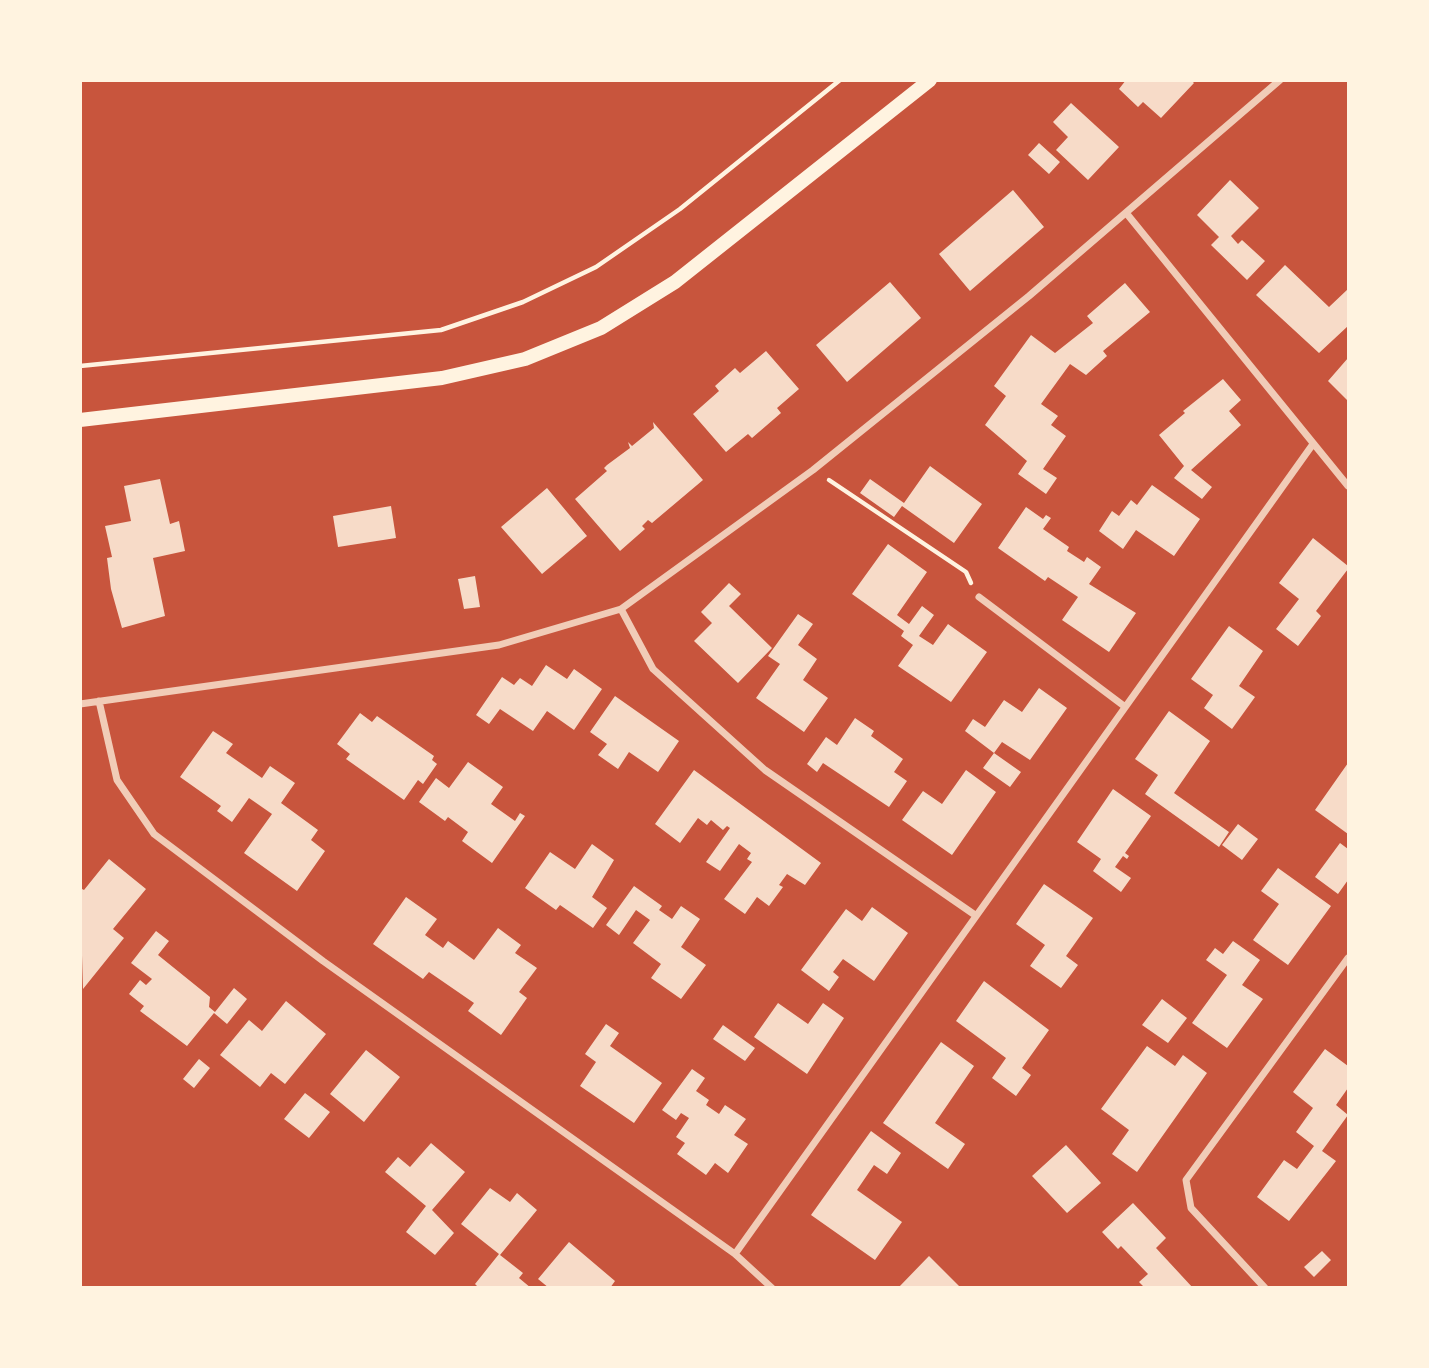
<!DOCTYPE html>
<style>
body{margin:0}
#map{position:relative;width:1429px;height:1368px;overflow:hidden;background:#c8553d;font-family:"Roboto Condensed",sans-serif}
canvas{display:block}
.frame{position:absolute;inset:0;border:82px solid #fff3e0;pointer-events:none}
</style>
<div id="map">
<canvas width="1429" height="1368"></canvas>
<div class="frame"></div>
</div>
<script>
const g = document.querySelector('canvas').getContext('2d');
g.lineJoin = 'round';
function paint(path, color) {
  g.fillStyle = color;
  g.fill(path, 'evenodd');
}
function stroke(path, color, width, dash) {
  g.strokeStyle = color;
  g.lineWidth = width;
  g.lineCap = dash ? 'butt' : 'round';
  g.setLineDash(dash || []);
  g.stroke(path);
}
paint(new Path2D(`
 M1126,80h65l3,3 -33,35 -18,-16 -5,5 -19,-18z
 M1071,103l48,44 -31,33 -32,-30 12,-13 -15,-15z
 M1039,143l21,19 -11,12 -21,-19z
 M1230,180l29,28 -28,28 7,8 4,-4 23,21 -18,19 -36,-35 8,-8 -22,-22z
 M1013,190l31,37 -74,64 -31,-37z
 M1285,265l44,42 19,-18v37l-29,27 -63,-58z
 M890,282l31,36 -74,64 -31,-37z
 M1125,283l25,29 -47,39 4,5 -21,19 -16,-11 -29,40 17,12 -7,9 15,11 -23,33 14,9 -11,16 -28,-20 9,-13 -42,-36 21,-29 -12,-10 37,-51 24,18 38,-30 -6,-7z
 M766,351l33,38 -22,19 4,5 -29,25 -4,-4 -22,18 -33,-38 26,-23 -4,-5 20,-18 5,5z
 M1348,358v43l-20,-20z
 M1223,379l18,21 -12,11 12,14 -50,45 21,17 -10,12 -28,-21 10,-12 -25,-31 26,-22 -2,-2z
 M653,422l50,58 -51,43 -4,-3 -6,6 3,3 -25,22 -45,-52 32,-28 -3,-3 3,-3 23,-17 -2,-6 4,4 22,-18z
 M930,466l52,38 -28,39 -52,-37 -8,11 -34,-24 10,-14 34,24z
 M160,479l10,45 9,-3 6,30 -32,7 12,58 -43,12 -11,-39 -4,-31 5,-1 -7,-31 26,-5 -7,-35z
 M1152,485l48,34 -26,37 -38,-26 -13,19 -24,-18 13,-20 7,5 12,-16 6,5z
 M547,488l40,48 -45,38 -41,-47z
 M391,506l5,32 -58,9 -5,-31z
 M1026,507l17,12 3,-4 5,3 -8,11 26,18 -2,4 17,11 3,-5 14,10 -12,17 47,29 -27,39 -47,-32 16,-23 -30,-20 -3,4 -47,-33z
 M1313,538l35,28v3l-32,42 5,5 -23,30 -22,-17 23,-30 -20,-16z
 M888,544l39,28 -30,43 12,9 13,-18 12,9 -15,21 14,9 15,-21 39,28 -36,50 -53,-36 15,-21 -12,-9 3,-5 -52,-37z
 M475,576l5,31 -16,2 -6,-30z
 M729,583l12,11 -12,12 43,42 -34,35 -44,-42 18,-18 -11,-11z
 M798,614l15,10 -15,21 19,14 -14,21 25,18 -24,34 -48,-34 24,-34 -12,-8z
 M1229,626l34,25 -24,35 16,11 -23,32 -28,-21 9,-13 -22,-16z
 M546,665l21,14 7,-10 28,20 -28,41 -27,-19 -14,20 -33,-22 -11,15 -13,-9 26,-38 12,8 6,-7 12,8z
 M1039,688l28,20 -37,52 -28,-18 -8,11 -29,-22 8,-12 12,8 19,-27 18,12z
 M615,696l64,45 -21,31 -29,-20 -11,17 -20,-14 9,-11 -17,-12z
 M1169,711l41,30 -36,52 55,39 -10,15 -74,-53 13,-19 -23,-16z
 M360,713l12,9 5,-6 57,40 -2,4 5,4 -14,20 -5,-4 -14,20 -58,-41 4,-5 -13,-10z
 M855,718l19,13 -3,5 32,23 -9,13 13,9 -18,26 -66,-44 -6,9 -10,-8 19,-27 11,8z
 M213,731l20,13 -7,9 36,25 8,-12 25,17 -14,20 37,27 -7,10 14,11 -28,40 -53,-38 28,-39 -23,-16 -17,24 -15,-11 4,-5 -41,-29z
 M994,753l27,19 -11,15 -27,-19z
 M468,762l35,25 -12,17 24,17 5,-8 5,3 -33,47 -30,-22 6,-9 -20,-15 -3,4 -26,-19 17,-24 13,10z
 M1348,763v71l-33,-24z
 M694,770l127,93 -16,22 -18,-11 -8,11 4,2 -14,19 -12,-9 -12,17 -21,-15 28,-37 -5,-3 4,-6 -12,-9 -19,27 -14,-9 24,-34 -3,-2 -4,4 -12,-10 -4,5 -9,-7 -18,25 -25,-19z
 M966,770l30,22 -44,63 -50,-35 21,-29 19,13z
 M1113,789l38,27 -26,37 4,3 -2,3 -4,-3 -8,11 16,11 -10,14 -28,-21 8,-12 -24,-17z
 M1238,824l20,15 -16,21 -20,-15z
 M1340,843l8,6v31l-10,14 -23,-17z
 M592,844l22,16 -22,37 15,11 -14,20 -33,-23 -4,5 -31,-22 25,-36 25,17z
 M109,859l37,30 -33,40 11,9 -41,51 -3,-101 4,2z
 M1278,868l53,38 -43,59 -35,-25 26,-36 -18,-13z
 M1044,884l49,34 -27,38 12,9 -17,23 -31,-22 15,-21 -29,-21z
 M634,886l28,20 -3,4 13,9 9,-13 19,13 -19,28 25,18 -25,34 -30,-21 10,-14 -28,-21 17,-23 -14,-10 -17,25 -13,-10z
 M406,897l31,22 -12,16 18,13 5,-7 26,19 24,-32 23,17 -6,8 22,15 -18,24 8,6 -26,37 -33,-24 6,-8 -45,-31 -6,7 -50,-35z
 M872,907l36,26 -34,48 -31,-22 -10,13 6,5 -10,14 -28,-21 45,-61 16,12z
 M156,931l13,10 -11,14 52,42 -1,10 6,5 19,-24 13,11 -20,25 -13,-11 -27,33 -47,-35 4,-5 -15,-12 11,-14 6,5 6,-6 -21,-16z
 M1233,941l27,19 -18,25 21,14 -36,49 -35,-25 35,-48 -21,-15 9,-12 8,6z
 M984,981l65,49 -27,38 9,7 -15,21 -24,-18 14,-20 -50,-37z
 M1162,999l25,19 -19,25 -26,-18z
 M286,1001l40,33 -41,50 -14,-11 -11,14 -40,-32 29,-35 13,11z
 M778,1003l30,21 15,-21 21,15 -37,56 -53,-37z
 M606,1024l13,9 -9,13 52,37 -28,40 -54,-37 16,-24 -11,-8z
 M723,1025l32,23 -10,13 -32,-22z
 M941,1042l33,24 -39,57 30,21 -17,25 -65,-46z
 M1147,1046l28,20 8,-11 24,18 -70,99 -25,-18 17,-24 -28,-21z
 M1325,1049l23,17v22l-12,17 12,10 -26,36 14,10 -47,60 -32,-24 27,-37 13,9 17,-23 -18,-14 17,-24 -20,-16z
 M366,1050l34,27 -36,45 -34,-28z
 M199,1059l11,9 -16,20 -11,-9z
 M692,1069l13,9 -9,13 13,9 -3,5 13,9 6,-9 21,14 -12,16 14,9 -20,29 -13,-10 -9,12 -29,-21 8,-11 -9,-6 13,-19 -8,-5 -5,7 -14,-10z
 M305,1093l25,19 -21,26 -25,-19z
 M871,1131l30,22 -14,21 -13,-9 -17,25 45,32 -27,38 -64,-45z
 M431,1143l34,29 -33,38 22,23 -19,22 -29,-23 20,-26 -41,-34 13,-15 12,10z
 M1066,1145l35,38 -34,30 -35,-37z
 M490,1188l20,14 7,-9 20,17 -37,45 23,18 -4,5 12,10h-52l-4,-4 24,-30 -38,-30z
 M1133,1203l33,35 -10,10 37,40h-48l-6,-6 9,-8 -27,-28 -3,3 -16,-17z
 M569,1242l46,39 -5,7h-61l-11,-9z
 M1322,1251l9,9 -17,17 -10,-10z
 M929,1256l32,32h-63z`), '#f7dbc8');
stroke(new Path2D(`
 M80,366l361,-36 82,-28 73,-35 84,-58 160,-129
 M829,480l137,92 5,11`), '#fff3e0', 4.5);
stroke(new Path2D(`
 M1127,214l221,272
 M979,597l145,109
 M621,609l32,60 112,101 210,145
 M99,701l18,79 37,54 169,127 412,293 37,34
 M80,704l419,-59 122,-36 192,-139 216,-174 251,-216
 M735,1254l578,-810
 M1265,1288l-74,-80 -5,-28 162,-222`), '#f1ccb7', 7);
stroke(new Path2D(`
 M80,420l362,-42 83,-19 76,-31 74,-46 255,-202`), '#fff3e0', 14);
</script>
